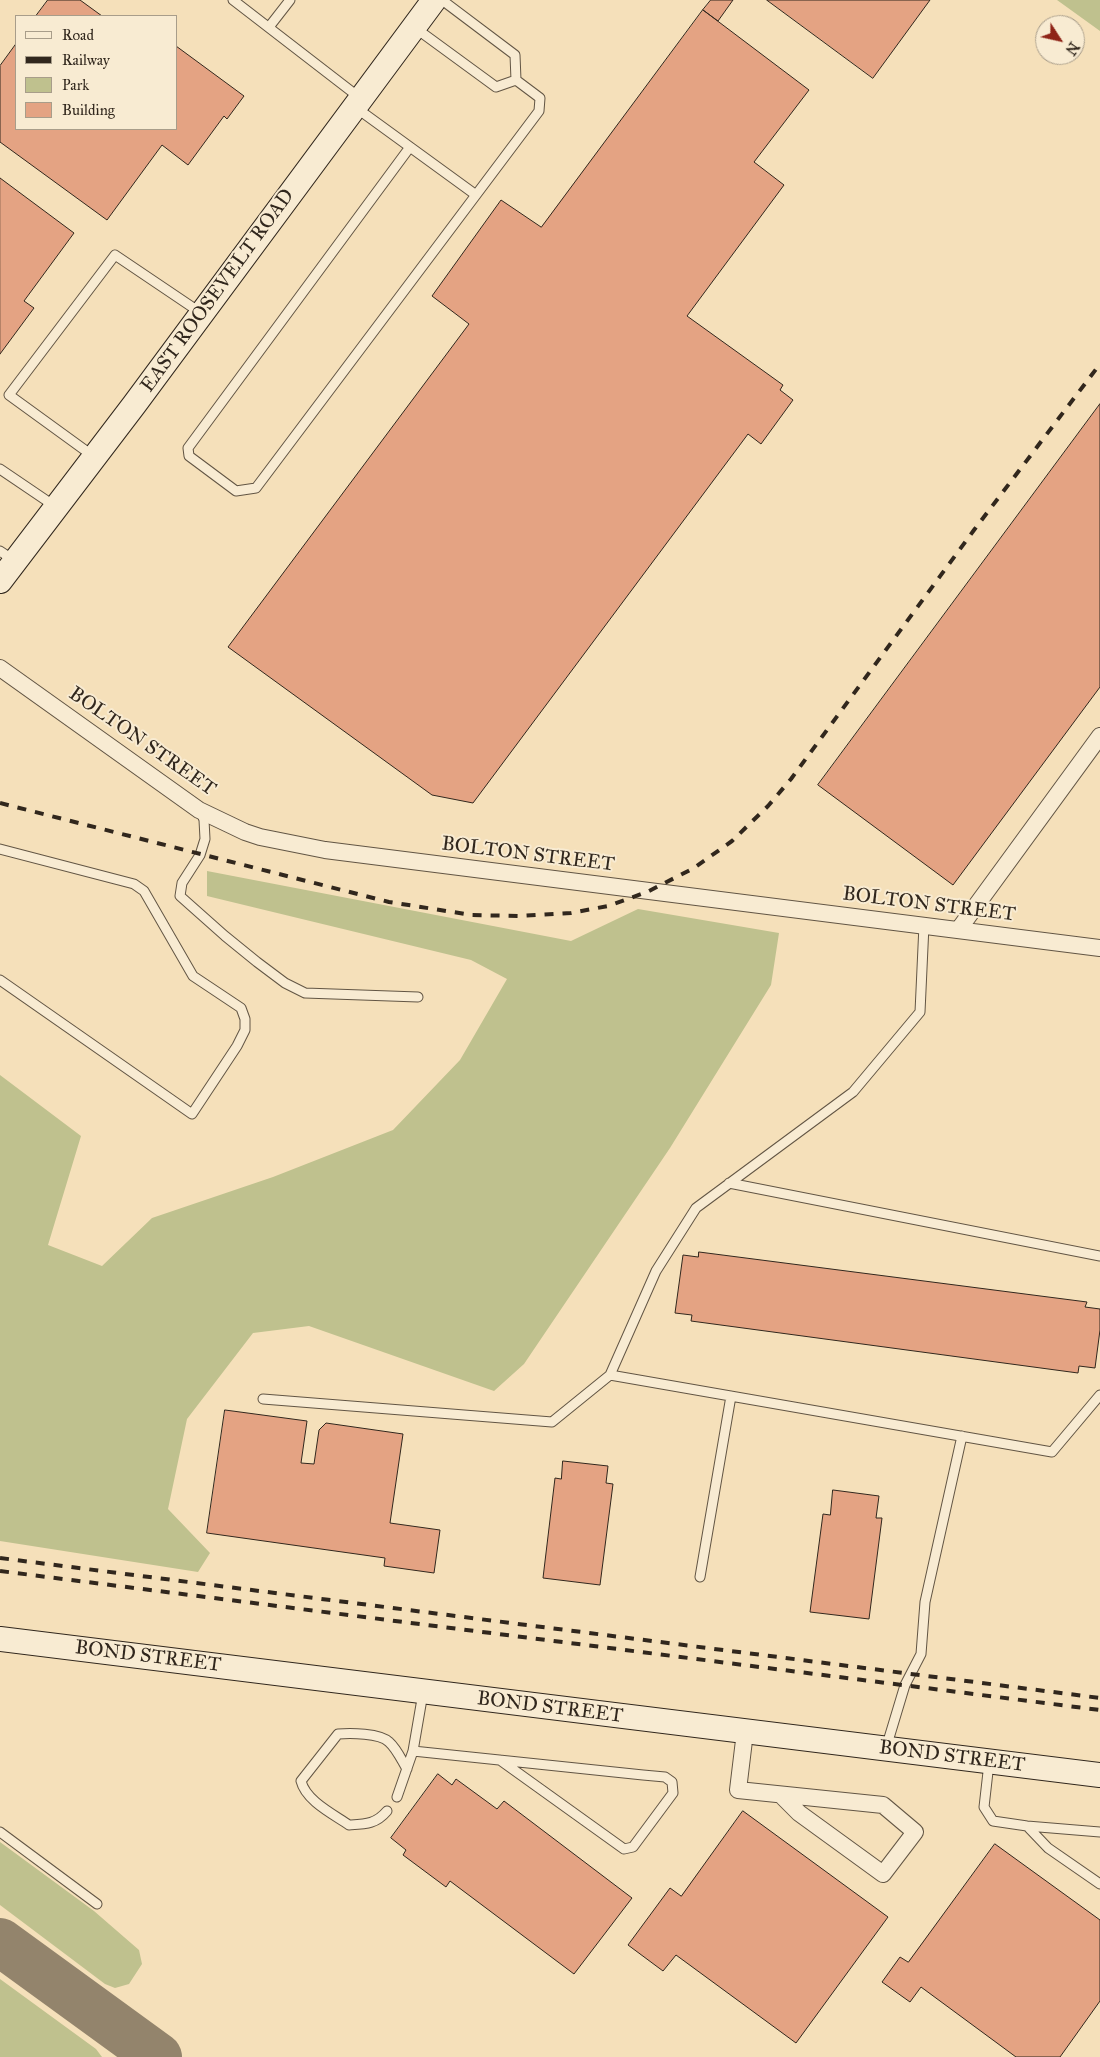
<!DOCTYPE html>
<style>
body{margin:0}
#map{position:relative;width:1100px;height:2057px;overflow:hidden;background:#f5e0ba;font-family:"IM FELL Great Primer",serif}
canvas{display:block}
.legend{position:absolute;left:15px;top:15px;width:162px;height:115px;box-sizing:border-box;background:#f8ebd2;border:1px solid #a89d8a;margin:0;padding:6px 9px;list-style:none;font-size:15px;color:#31271d}
.legend li{display:flex;align-items:center;gap:10px;height:25px}
.legend b{width:25px;border:1px solid #a89d8a}
.north{position:absolute;left:1035px;top:15px;width:50px;height:50px;box-sizing:border-box;background:#f8ebd2;border:1px solid #a89d8a;border-radius:50%;rotate:125deg;font-size:14px;font-weight:700;line-height:20px;text-align:center;color:#31271d}
.north::after{content:'';display:block;margin:auto;width:18px;height:22px;background:#8f2418;clip-path:polygon(50% 0,100% 100%,50% 72%,0 100%)}
</style>
<div id="map">
<canvas width="1100" height="2057"></canvas>
<ul class="legend">
<li><b style="height:6px;background:#f8ebd2"></b>Road</li>
<li><b style="height:6px;background:#31271d"></b>Railway</li>
<li><b style="height:14px;background:#bfc18e"></b>Park</li>
<li><b style="height:14px;background:#e4a383"></b>Building</li>
</ul>
<div class="north">N</div>
</div>
<script>
const g = document.querySelector('canvas').getContext('2d');
g.lineJoin = 'round';
function paint(path, color) {
  g.fillStyle = color;
  g.fill(path, 'evenodd');
}
function stroke(path, color, width, dash) {
  g.strokeStyle = color;
  g.lineWidth = width;
  g.lineCap = dash ? 'butt' : 'round';
  g.setLineDash(dash || []);
  g.stroke(path);
}
function drawText(font, color, halo, rows, align = 'center') {
  g.font = font + ' "IM FELL Great Primer",serif';
  g.lineWidth = 4;
  g.setLineDash([]);
  g.textBaseline = 'middle';
  g.strokeStyle = halo;
  g.fillStyle = color;
  for (const [text, x, y, turn = 0] of rows) {
    g.save();
    g.translate(x, y);
    g.rotate((+turn || 0) * Math.PI / 180);
    g.textAlign = isNaN(turn) ? turn : align;
    if (halo) g.strokeText(text, 0, 0);
    g.fillText(text, 0, 0);
    g.restore();
  }
}
paint(new Path2D(`
 M1057,0h43v31z
 M207,871l364,70 67,-32 141,24 -8,52 -101,163 -146,216 -30,27 -185,-65 -56,7 -66,86 -19,90 42,44 -12,19 -198,-31v-466l81,61 -33,109 54,21 50,-48 121,-41 120,-47 67,-70 47,-81 -36,-19 -264,-64z
 M0,1842l94,69 45,39 3,14 -13,20 -14,4 -10,-4 -105,-79z
 M0,1979l96,70 6,8h-102z`), '#bfc18e');
stroke(new Path2D(`
 M0,1942l158,115`), '#93846c', 48);
const building = new Path2D(`
 M48,0h32l22,16h-66z
 M711,0h22l-15,21 -15,-11z
 M767,0h163l-57,78z
 M703,10l106,80 -55,72 30,23 -97,131 96,69 -3,5 13,10 -32,44 -13,-10 -275,369 -41,-8 -204,-148 241,-323 -37,-28 69,-96 40,27z
 M16,44v85h160v-83l68,50 -17,23 -3,-3 -36,49 -26,-20 -55,75 -107,-78v-76z
 M0,178l74,55 -50,68 10,7 -34,46z
 M1100,404v283l-147,198 -135,-100z
 M699,1252l388,50 -2,5 15,2v21l-5,38 -16,-2 -1,7 -387,-52 1,-6 -17,-2 8,-58 15,2z
 M225,1410l82,11 -6,42 13,1 5,-34 7,-7 77,11 -13,89 50,7 -6,43 -50,-7 1,-8 -178,-25z
 M563,1461l45,5 -2,17 7,1 -13,101 -57,-7 12,-100 6,1z
 M833,1490l46,6 -3,22h6l-13,101 -59,-7 13,-98 7,1z
 M438,1774l14,11 4,-6 41,30 7,-8 128,97 -58,76 -124,-93 -4,6 -43,-32 3,-5 -15,-12z
 M743,1811l145,106 -92,126 -120,-88 -13,16 -35,-26 42,-57 11,8z
 M995,1844l105,76v81l-40,56h-44l-95,-70 -11,15 -28,-20 18,-25 8,5z`);
paint(building, '#e4a383');
stroke(building, '#31271d', 1);
const lane = new Path2D(`
 M233,0l127,98
 M442,0l73,55 1,25
 M269,27l21,-27
 M414,27l82,60 20,-7
 M355,107l121,88
 M410,147l-222,301 1,8 47,35 20,-3 283,-377 1,-13 -24,-18
 M93,456l-84,-61 106,-140 86,58
 M0,469l56,38
 M0,551l15,10
 M201,812l3,8 1,19 -5,16 -18,28 -2,13 45,40 32,26 28,21 20,10 113,4
 M0,849l134,35 10,7 49,85 48,32 4,11v11l-8,16 -45,68 -192,-134
 M924,925l-4,87 -67,80 -157,116 -40,63 -46,104 442,77 48,-57
 M729,1183l371,73
 M263,1399l289,23 58,-47
 M700,1577l31,-181
 M423,1693l-10,58 230,24 22,2 7,5 1,11 -40,54 -9,2 -124,-89
 M886,1748l19,-63 16,-31 4,-52 37,-166
 M989,1763l-5,44 9,14 34,5 73,6
 M397,1797l16,-46
 M387,1811c-11,13 -21,13 -38,14 -16,-11 -43,-24 -48,-44l37,-47c12,-1 42,-1 51,8 8,7 13,19 18,27
 M1027,1826l21,22 52,36
 M0,1832l97,72`);
const street = new Path2D(`
 M0,668l199,142 46,22 15,5 65,13 775,98
 M959,929l141,-193
 M745,1732l-7,58 145,15 32,27 -32,42 -84,-61 -18,-18`);
const secondary = new Path2D(`
 M0,581l134,-176 300,-405
 M0,1639l1100,136`);
stroke(lane, '#625544', 11);
stroke(street, '#625544', 18);
stroke(secondary, '#31271d', 26);
stroke(lane, '#f8ebd2', 9);
stroke(street, '#f8ebd2', 16);
stroke(secondary, '#f8ebd2', 24);
stroke(new Path2D(`
 M0,803l389,99 83,13 48,1 51,-3 37,-7 39,-14 47,-24 38,-27 36,-35 23,-27 183,-249 126,-166
 M0,1558l1100,140
 M0,1571l1100,139`), '#31271d', 4, [9, 9]);
drawText('20px', '#31271d', '#f8ebd2', [
 ["EAST ROOSEVELT ROAD",218,291,-54],
 ["BOLTON STREET",142,742,35],
 ["BOLTON STREET",528,855,7],
 ["BOLTON STREET",929,905,7],
 ["BOND STREET",148,1657,7],
 ["BOND STREET",550,1708,7],
 ["BOND STREET",952,1757,7]
]);
</script>
